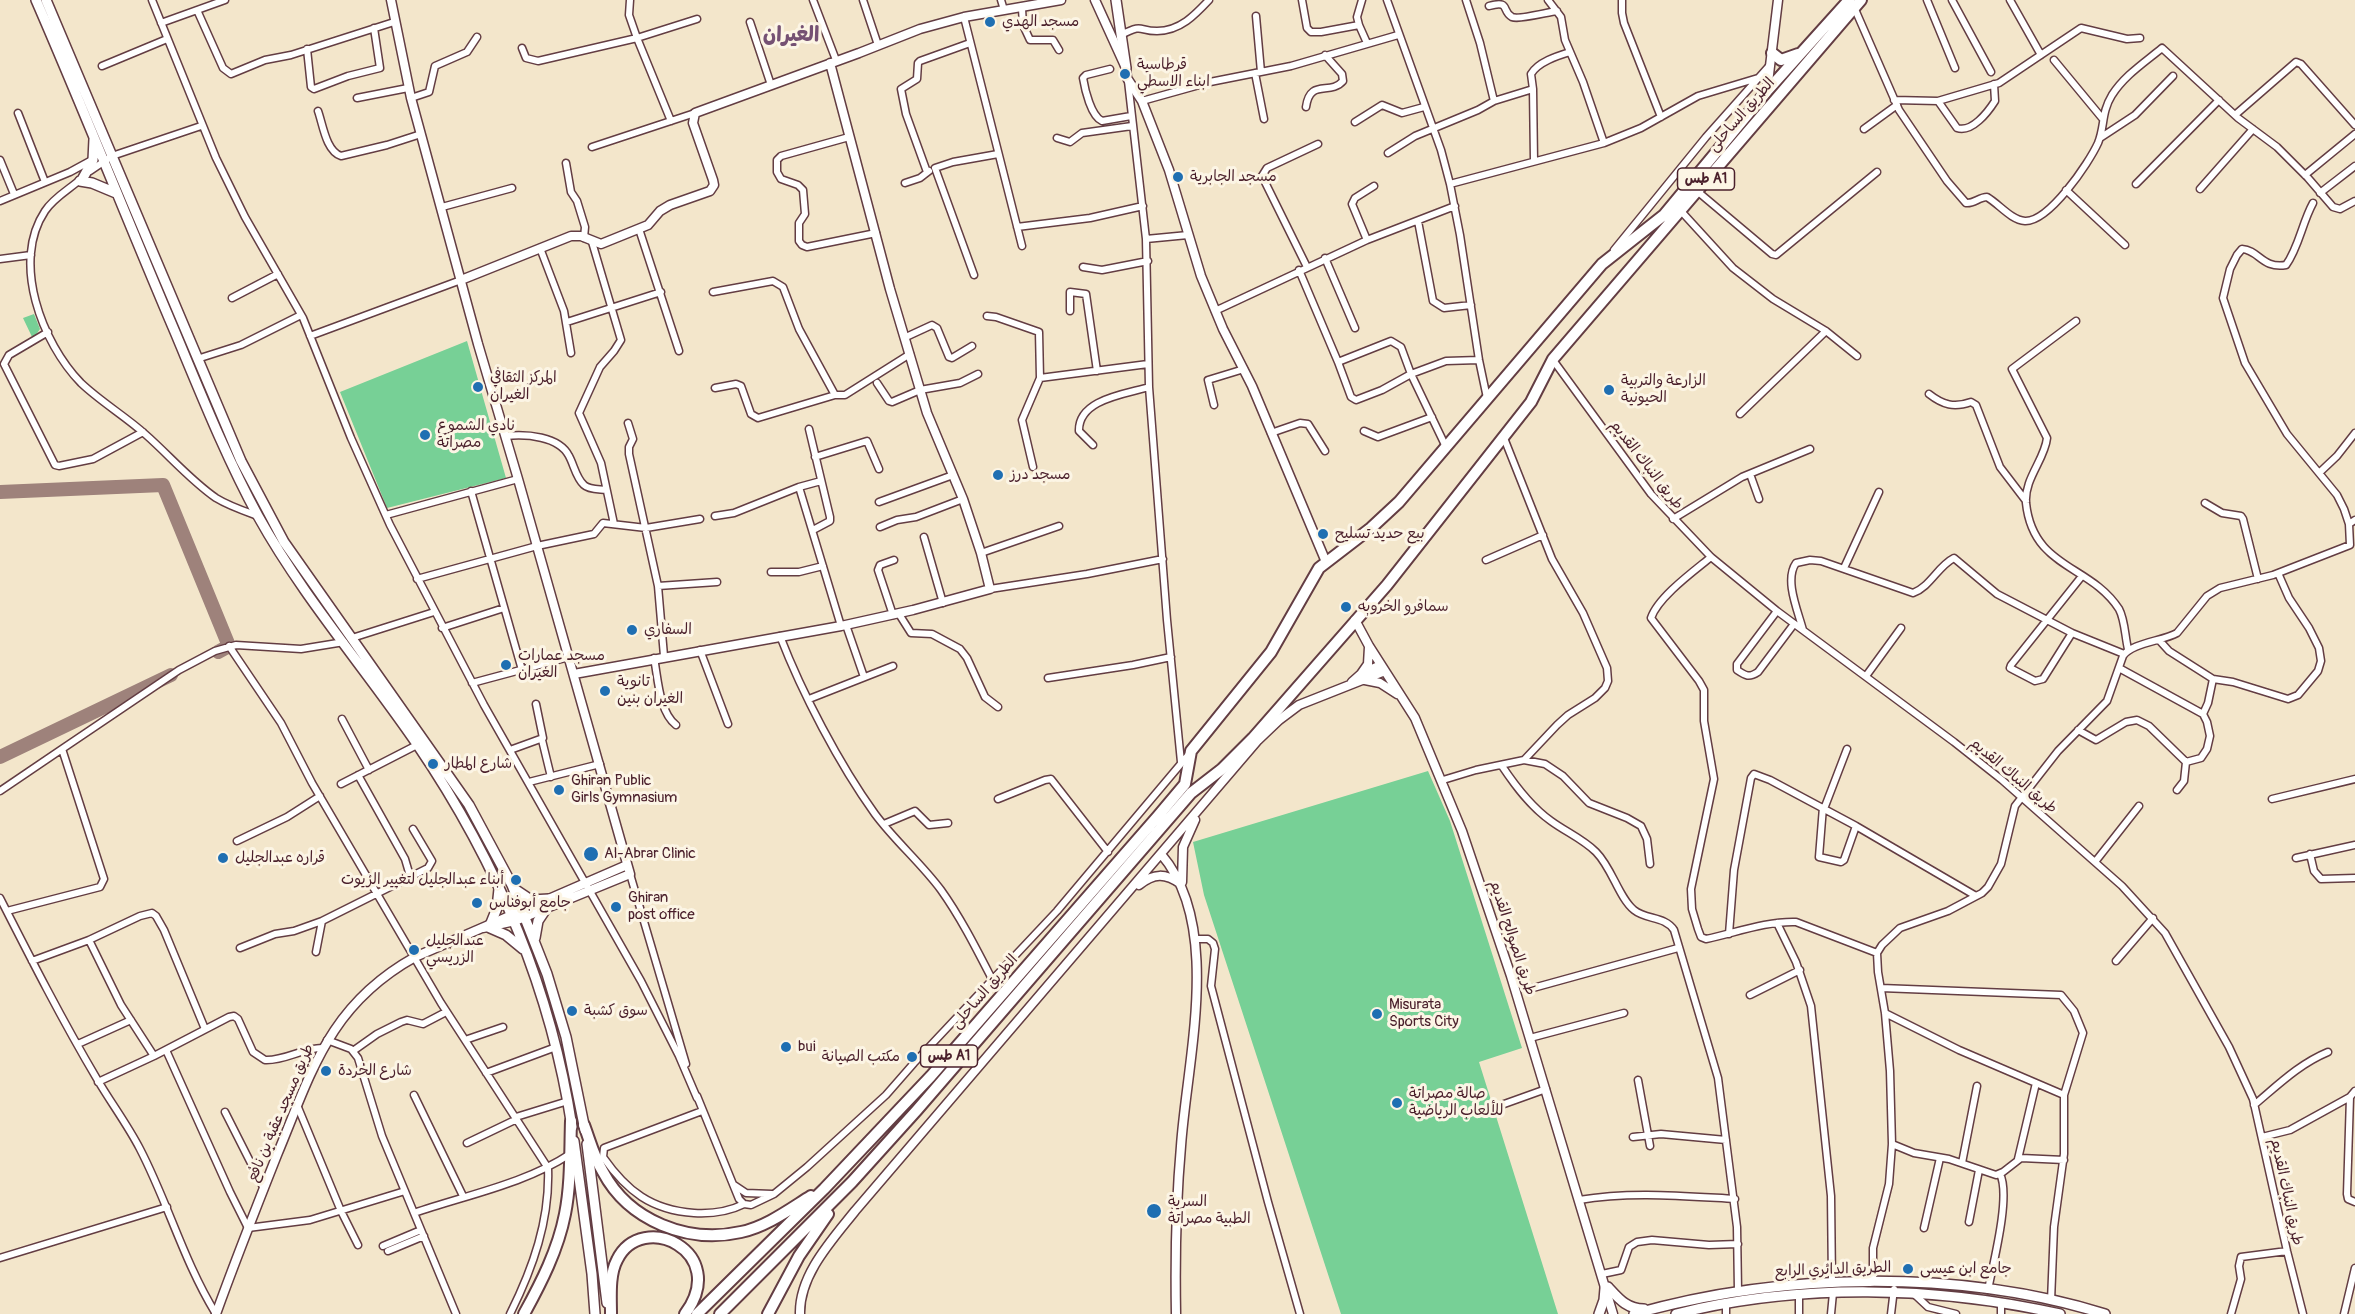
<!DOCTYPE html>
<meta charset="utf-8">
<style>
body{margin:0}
canvas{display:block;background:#f3e6cb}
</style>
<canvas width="2355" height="1314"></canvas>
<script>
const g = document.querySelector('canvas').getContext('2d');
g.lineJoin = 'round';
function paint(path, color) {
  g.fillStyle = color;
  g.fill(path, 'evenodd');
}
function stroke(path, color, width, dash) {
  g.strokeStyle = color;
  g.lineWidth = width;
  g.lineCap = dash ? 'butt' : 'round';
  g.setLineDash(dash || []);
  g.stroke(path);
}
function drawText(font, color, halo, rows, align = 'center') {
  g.font = font + ' Pangolin,"Playpen Sans Arabic",sans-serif';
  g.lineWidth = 6;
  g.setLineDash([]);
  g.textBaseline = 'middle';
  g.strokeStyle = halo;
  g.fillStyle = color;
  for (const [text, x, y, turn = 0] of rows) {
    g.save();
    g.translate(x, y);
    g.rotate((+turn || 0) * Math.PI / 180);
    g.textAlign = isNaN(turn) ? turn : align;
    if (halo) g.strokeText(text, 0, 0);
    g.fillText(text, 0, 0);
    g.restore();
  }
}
paint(new Path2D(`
 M34,314l6,15 -7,10 -10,-21z
 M467,341l39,137 -119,30 -47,-116z
 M1428,771l22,50 72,227 -43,14 79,252h-217l-137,-419 -11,-53z`), '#77d096');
stroke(new Path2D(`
 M0,492l163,-7 66,161 -11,6
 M0,757l171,-82`), '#9e827b', 14);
const street = new Path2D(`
 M152,0l64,158 29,59 58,101 48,120 39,87 94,180 157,276 38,75 18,42
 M630,0l-1,15 8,23 60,-19
 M813,0l23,60
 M863,0l15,45
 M1001,0l3,10
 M1302,0l5,28 4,4h10l38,-7 8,18
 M1387,0l54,150 9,34 10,51 19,125 8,38
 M1548,0l13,17 4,23 18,42 21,61
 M1622,0v13l2,10 37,94
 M1927,0l28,68
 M1952,0l39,72
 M2010,0l31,55
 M1489,6c22,-6 12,5 23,11 7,3 36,-5 45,-6
 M1854,7l45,103 48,71 19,22c8,1 13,-6 21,-6 12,7 24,23 38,24 24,1 64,-58 73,-78 7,-17 3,-30 14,-48 13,-20 32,-32 50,-47l76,70 39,29 31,31 25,29 7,2 15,-8
 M1022,9l1,16 7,15h23l6,10
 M197,10l26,58 8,6 34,-14 26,-5 103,-33
 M1256,16l5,56
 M964,17l58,229
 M750,22l21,63
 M161,23l64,-23
 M1359,25l-2,-8 5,-17
 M1121,35c23,-12 17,-4 36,-4 23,0 38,-16 52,-31
 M522,48l4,10 12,3 99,-23 34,83
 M307,49l4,38 3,2 34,-13 32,-8 -6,-40
 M2054,60l48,58
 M102,66l65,-27
 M1110,69l-24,6 -3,3c2,12 8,38 19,43l29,-5
 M1255,73l9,46
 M1128,81l18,158 3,148 18,233 14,142
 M1533,89l1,72
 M357,98l51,-10
 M411,98l18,-6 6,-26 32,-14 10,-15
 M1894,100l44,1 61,-18 82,-55 46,11 13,-1
 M1142,101l68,-19 81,-16 107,-31
 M1494,101l39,-12 -2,-15c7,-12 26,-18 39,-22
 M1938,101l19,27c15,5 31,-16 38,-27l-1,-17
 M1306,107c4,-29 24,-11 37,-26l-1,-7 -17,-19
 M318,111c5,14 8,40 23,45l46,-11 34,-11
 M18,113l27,69
 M2235,115l61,-53 5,2 54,61
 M1355,122l27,-17 20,8 22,-6
 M1864,129l33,-24
 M849,137l-68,19 -4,4v12l4,7 17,6 5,5 2,24 -6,9v18l3,4 5,2 69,-14
 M1057,138l13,4 12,-9 50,-7
 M2100,138l35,-23 38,-39
 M592,147l103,-34
 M1388,153l27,-17 63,-26 16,-9 -14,-58 -14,-43
 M0,160l14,34
 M566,163l5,29 6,9 8,26 -1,11
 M90,171l22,-15 89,-30
 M927,172l-21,-58 -5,-25 16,-10 1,-16 2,-2 50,-18
 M2305,175l50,-41
 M82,178c-12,11 -28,19 -37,33 -34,51 -3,132 36,172 20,19 44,33 64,51 24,21 45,46 71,64 13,8 28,13 42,18
 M905,183l15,-5 9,-7
 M1450,184l154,-41 37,-15 57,-32 60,-18
 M2136,184l83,-84
 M2200,189l53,-60
 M2066,190l59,55
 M1697,191l75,63 4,1 101,-83
 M2320,193l35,-27
 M0,201l70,-29 22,-12
 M2313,203c-11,20 -14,44 -27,62 -24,4 -27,-15 -44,-16l-5,6 -7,14 -7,29 22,65 42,71 50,61 7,14 5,15
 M442,207l70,-19
 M1680,210l53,58 40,31 53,32 31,25
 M1418,221l15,80 11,7 27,-3
 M1017,227l73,-9 53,-12
 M639,229l40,122
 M1146,239l42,-4
 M1367,240l-15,-36 3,-6 19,-12
 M592,242l29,98 -7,11 -14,16 -21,46 22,50 13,61
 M540,248l24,63 7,42
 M1614,250l92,-113 64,-72
 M1325,258l30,70
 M0,259l31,-4
 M1083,267l19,3 46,-9
 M1307,267l-45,-91 5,-8 51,-24
 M1299,270l39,92
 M974,275l-39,-107 18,-6 45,-8
 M713,292l60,-11 10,6 16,42 36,66h10l65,-41
 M232,298l46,-24
 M1070,311v-19l16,2 11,77
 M1215,311l152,-71 88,-34
 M987,316l9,1 43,15 1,46 -18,42 11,47
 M2076,321l-64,48 35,69c-2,21 -23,41 -21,65 7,66 64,61 93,106 6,11 6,28 9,40
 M567,322l94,-30
 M48,332l-39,23 -5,9 51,101 4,1 34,-7 50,-27
 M310,336l151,-56
 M906,337l26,-12 5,3 12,29 3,1 20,-12
 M197,359l44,-14 60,-30
 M1553,360l98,134 60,63 66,54 177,131 48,38 120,106 43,47 64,114 24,52 34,152 16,63
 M1040,378l108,-14
 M877,383l12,18 3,1 28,-12 40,-7 18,-9
 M715,388l21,-4 5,2 10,28 7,4 77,-23
 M1929,394c14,11 25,14 42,8l5,3 24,62 26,34
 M1214,405l-6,-25 36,-11
 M1740,414l86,-83
 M628,423l5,16 -4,8v7l29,132 6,70
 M809,429l21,88v4l-17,9
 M1364,431l14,6 54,-20
 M1271,433l29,-10 8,1 17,27
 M506,436c20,-2 53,0 63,20 5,9 7,22 15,29 5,5 16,4 22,5
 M1504,438l48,121 31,54 24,55 1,13 -3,7 -10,10 -27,17 -11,10 -33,35
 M1093,445l-14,-14c-1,-32 47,-37 70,-44
 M1446,447l-35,-73 -29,16 -26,10 -5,-3 -13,-35 53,-21 10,6 10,27 35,-13 33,-1
 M815,457l52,-16 12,28
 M2319,473l18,-17 18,-23
 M1750,474l9,25
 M821,481l-22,6 42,139
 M471,491l51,179
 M879,502l74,-27
 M2205,503l17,10 19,3 2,3 15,60
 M386,515l132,-36
 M715,516l19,-3 65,-26
 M1673,519l69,-42 68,-28
 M880,527l17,-7 19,-3 47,-18
 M924,537l19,66
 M981,553l78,-27
 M1711,557c-17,14 -53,40 -60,61l48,63 5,9v31l10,58 -23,110 1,20 6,20 3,8 5,2c29,-6 60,-18 90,-17l81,31
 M1486,560l57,-25
 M1844,568l35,-76
 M771,572h28l24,-6
 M417,579l120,-33 57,-12 9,-11 43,5 54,-9
 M658,586l59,-4
 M990,589l97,-15 76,-15
 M1777,611l-40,53v6c9,6 12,8 21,2l36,-48
 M899,614l12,19 21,1 28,15 7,9 18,39 13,10
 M893,615l-15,-45 2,-5 14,-5
 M846,625l18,52
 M442,628l62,-20
 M1803,630c-5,-19 -19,-50 -7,-67l14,-3 11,1 92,32c17,-6 25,-27 41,-35l43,36 75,39 52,21
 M2072,633l-29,46 -8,2 -25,-13 1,-3 71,-89
 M780,636c22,57 59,128 95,178 20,27 46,49 66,76 20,28 36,60 52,91
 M352,638l82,-26
 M2159,640l10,11 44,28 -5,24 -5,11
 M229,646l52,77 31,60 129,220 107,165c2,52 -15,100 -38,146
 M700,650l28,74
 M654,658c4,20 5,54 22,67
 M2119,668l84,46 4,8 3,14 -3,13 -6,9 -15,4
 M1866,676l35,-48
 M1048,678l85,-13 38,-8
 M2213,679l20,3 55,17 10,-4 20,-24 3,-10 -2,-13 -10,-20 -20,-30 -11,-25
 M472,683l97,-26
 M809,699l84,-33
 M342,719l27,51
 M2078,730l18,10 30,-18 11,-2 12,6 37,36 -2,19 -7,9
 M542,740l9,37
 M510,750l33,-12 -7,-34
 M1502,766c14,21 29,41 49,55 15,11 32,18 45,31 16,16 23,46 38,58 12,10 31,6 40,20l44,148 19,149 1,64
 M358,775l47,84 5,17
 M1443,780l33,-10 48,-10 21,4 18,12 26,27 38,15 14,8 6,13 3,25
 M529,782l71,-18
 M341,784l76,-39
 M0,791l62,-42
 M998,799l47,-19 6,-1 57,73
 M2272,799l83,-20
 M1823,807l-4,50 22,5 3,-2 12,-34
 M1824,809l23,-60
 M884,824l31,-13 14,14 19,-2
 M237,841l50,-24 33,-21
 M2310,854l4,17 7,8 34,-1
 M2296,858l59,-13
 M2095,862l44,-56
 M630,874l56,190
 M0,898c31,61 62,122 97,181 14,24 30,45 43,70 28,54 44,113 76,165
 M7,911l93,-24 4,-8 -42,-130 117,-79 36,-19 21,-6 65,4 43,-7
 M1777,923l19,39 15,44 20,190 1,87
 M1729,934l5,-64 17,-92 3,-4 16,6 86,46 120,70
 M1195,939h13l5,4 2,6 -4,37 57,216 32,112
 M89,940l32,65 33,51
 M240,948l35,-14 19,-3 28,-10 106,-53 4,-7 -19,-32
 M316,952l6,-31
 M32,961l57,-21 51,-24 12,-3 4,3 8,14 41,99
 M2116,961l37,-43
 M1533,988l145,-40
 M1881,988l180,7 13,16 9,22 -19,62v59l-10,73 -3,74
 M1750,995l50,-25
 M1885,1013l74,37 105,45
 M1530,1038l94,-25
 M327,1040l24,9 7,9 24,78 74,178
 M465,1040l38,-13
 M78,1044l53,-24
 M166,1050l64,142 18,36 62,-8 95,-29
 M353,1051l24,-17 24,-12 6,-2 16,4 23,-12
 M486,1073l70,-26
 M1638,1080l12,66
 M98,1082l56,-26 75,-39 5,-1 4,3 15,33 12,8c20,1 37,-12 57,-12
 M414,1095l49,101
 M697,1096l42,103 5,5 7,1 23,-11 33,-27 79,-72 28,-32 143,-152 133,-158
 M2350,1097l-3,97 1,5 7,3
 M297,1105l44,106 17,34
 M2254,1105c24,-20 45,-41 74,-53
 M1493,1108l53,-19
 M702,1111l-98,37 -1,9c24,34 48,53 91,56 18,1 34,-1 50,-9
 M225,1112l39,77
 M516,1117l52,-16
 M1633,1137l28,-3 65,6
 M2262,1137l28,-7 60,-33 5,-6
 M467,1143l50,-24
 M1892,1144l22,9 35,6 47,16 7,-3 18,-14 43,2
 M2018,1159l18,-76
 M1962,1163l15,-77
 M734,1185l12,8 26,1
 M1579,1200c51,-9 104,-4 156,-1
 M414,1213c52,-18 111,-29 156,-59
 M1969,1222l10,-52
 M1924,1228l16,-70
 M383,1246l38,-16
 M388,1251l36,-15
 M0,1258l167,-51
 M1602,1274l19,-4 8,-23 8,-5 15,-2 57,5 29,-1
 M1873,1282v-34l16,-64 3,-40 -2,-73 -5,-58 -7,-41 -1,-19 5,-8 18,-17 48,-17 34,-18 6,-6 13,-23 14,-58 43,-55 49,-50 16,-45c8,-13 40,-15 54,-23l30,-37 13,-8 53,-13 77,-30 -1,-21 6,-4
 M1988,1290c5,-26 23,-94 12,-116
 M1913,1293l15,14 28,7
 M1726,1305v9
 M1799,1314v-18
 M1831,1314l2,-21
 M1891,1314l3,-25
 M2001,1314v-12
 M2231,1314l10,-35 -2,-13 2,-9 46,-6
 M2344,1314l11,-46`);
const secondary = new Path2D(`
 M391,0l20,98 67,246 40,135 112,395 -115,47 -32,7
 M1095,0l31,68 1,10 15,23 27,69 32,106 22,53 29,57 74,176
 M1767,91l11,-91
 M461,280l110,-44h10l20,8 47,-19 12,-14 10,-6 40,-14 4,-6 -1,-5 -20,-57 2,-10 164,-60 61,-24 44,-12 97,-17
 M1355,620l14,26 46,72 47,113 49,145 102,338
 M574,674l267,-48 72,-16 77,-21 -9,-36 -18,-54 -36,-86 -37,-124 -60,-226
 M1361,674l7,-10 1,-17
 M1365,680l15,3 17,11
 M1352,682l9,-8 20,-9
 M1161,854c62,72 26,205 20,292 -5,56 -6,112 -5,168
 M1182,882l1,-35 12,-27
 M1139,885c15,-12 26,-12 42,-1
 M216,1314c19,-53 40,-106 61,-159 35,-84 52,-150 138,-198l212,-92
 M800,1314c-1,-39 32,-74 55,-103l403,-471 21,-20 20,-15 86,-34`);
const primary = new Path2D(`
 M36,0c48,110 92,222 139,332 26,62 51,125 83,184 45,81 107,152 159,228 79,116 134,245 155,383
 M46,0l195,461 43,81 185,263 43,80 35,89 19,63 19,93
 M1116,0l10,68
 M83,178l10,-18 1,-21
 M80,181l12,2 24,10
 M516,890l15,10 18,-1
 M491,923l6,-15 2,-19
 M490,928l16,7 17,14
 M535,938l3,-17 8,-12
 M574,1141l18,133 3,40
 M587,1144l20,159
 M1608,1287c11,12 19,22 36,22
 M1599,1314l5,-14 1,-12
 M1634,1314c147,-42 325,-45 471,0
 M1676,1314c124,-31 260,-28 384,0`);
const highway = new Path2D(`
 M1772,53l9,7 17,-6
 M584,1125c6,16 10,32 19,47 26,49 85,72 138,60 25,-5 49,-23 70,-36
 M524,1314c17,-31 34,-64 41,-100 6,-30 5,-62 6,-93
 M611,1314c0,-17 -2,-39 6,-54 25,-51 114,-8 68,54
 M697,1314l127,-125 107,-113 227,-260 27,-32 6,-33 80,-99 48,-84 52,-40 28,-26 203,-238 62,-49 103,-124 82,-91
 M720,1314l132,-132 65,-72 274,-317 31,-24 31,-31 134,-153 144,-183 22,-43 308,-359
 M768,1314l31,-58 29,-42`);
stroke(street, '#633d43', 9);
stroke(secondary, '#633d43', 11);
stroke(primary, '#633d43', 12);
stroke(highway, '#633d43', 14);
stroke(street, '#fff', 6);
stroke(secondary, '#fff', 8);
stroke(primary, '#fff', 9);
stroke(highway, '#fff', 10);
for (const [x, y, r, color] of [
 [990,22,6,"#1f6fb2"],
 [1125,74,6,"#1f6fb2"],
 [1178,177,6,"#1f6fb2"],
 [478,387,6,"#1f6fb2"],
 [1609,390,6,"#1f6fb2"],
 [425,435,6,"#1f6fb2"],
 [998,475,6,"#1f6fb2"],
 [1323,534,6,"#1f6fb2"],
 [1346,607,6,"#1f6fb2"],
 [632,630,6,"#1f6fb2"],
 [506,665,6,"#1f6fb2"],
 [605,691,6,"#1f6fb2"],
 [433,764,6,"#1f6fb2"],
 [559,790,6,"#1f6fb2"],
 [591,854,8,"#1f6fb2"],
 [223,858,6,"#1f6fb2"],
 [516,880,6,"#1f6fb2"],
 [477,903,6,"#1f6fb2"],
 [616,907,6,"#1f6fb2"],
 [414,950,6,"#1f6fb2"],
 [572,1011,6,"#1f6fb2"],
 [1377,1014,6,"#1f6fb2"],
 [786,1047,6,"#1f6fb2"],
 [912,1057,6,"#1f6fb2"],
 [326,1071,6,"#1f6fb2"],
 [1397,1103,6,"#1f6fb2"],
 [1154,1211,8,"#1f6fb2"],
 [1908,1269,6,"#1f6fb2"]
]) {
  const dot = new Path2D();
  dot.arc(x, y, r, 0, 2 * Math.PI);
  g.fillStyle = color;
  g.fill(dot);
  stroke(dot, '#fcf5e5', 2);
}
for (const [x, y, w] of [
 [1706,179,57],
 [949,1056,57]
]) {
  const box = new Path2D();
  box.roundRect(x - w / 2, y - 11, w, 22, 4.5);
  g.fillStyle = '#fcf5e5';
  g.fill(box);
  stroke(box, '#4a1f2b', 1.5);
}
drawText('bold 14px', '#4a1f2b', null, [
 ["طس A1",1706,179],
 ["طس A1",949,1056]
]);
drawText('15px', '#4a1f2b', '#fcf5e5', [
 ["مسجد الهدي",1002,22],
 ["قرطاسية",1137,65],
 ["ابناء الاسطي",1137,82],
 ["مسجد الجابرية",1190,177],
 ["المركز الثقافي",490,378],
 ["الغيران",490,395],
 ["الزارعة والتربية",1621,381],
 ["الحيونية",1621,398],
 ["نادي الشموع",437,426],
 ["مصراتة",437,443],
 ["مسجد درز",1010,475],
 ["بيع حديد تسليح",1335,534],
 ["سمافرو الخروبه",1358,607],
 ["السفاري",644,630],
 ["مسجد عمارات",518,656],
 ["الغيران",518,673],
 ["تانوية",617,682],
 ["الغيران بنين",617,699],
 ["شارع المطار",445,764],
 ["Ghiran Public",571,781],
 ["Girls Gymnasium",571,798],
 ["Al-Abrar Clinic",604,854],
 ["قراره عبدالجليل",235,858],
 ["أبناء عبدالجليل لتغيير الزيوت",504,880,"right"],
 ["Ghiran",628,898],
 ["post office",628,915],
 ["جامع أبوفناس",489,903],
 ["عبدالجليل",426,941],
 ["الزريسي",426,958],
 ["Misurata",1389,1005],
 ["Sports City",1389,1022],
 ["سوق كشبة",584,1011],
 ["bui",798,1047],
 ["مكتب الصيانة",900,1057,"right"],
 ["شارع الخردة",338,1071],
 ["صالة مصراتة",1409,1094],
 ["للألعاب الرياضية",1409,1111],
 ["السرية",1168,1202],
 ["الطبية مصراتة",1168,1219],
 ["جامع ابن عيسى",1920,1269]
], 'left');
drawText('15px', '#4a1f2b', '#fcf5e5', [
 ["الطريق الساحلى",1742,115,-49],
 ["طريق النباك القديم",1646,465,52],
 ["طريق النباك القديم",2013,776,40],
 ["طريق الصوالح القديم",1512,938,72],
 ["الطريق الساحلى",985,992,-49],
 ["طريق مسجد عقبة بن نافع",281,1113,-67],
 ["طريق النباك القديم",2286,1192,78],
 ["الطريق الدائري الرابع",1833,1270,-2]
]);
drawText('bold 21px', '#755173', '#fcf5e5', [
 ["الغيران",791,36]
]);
</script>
